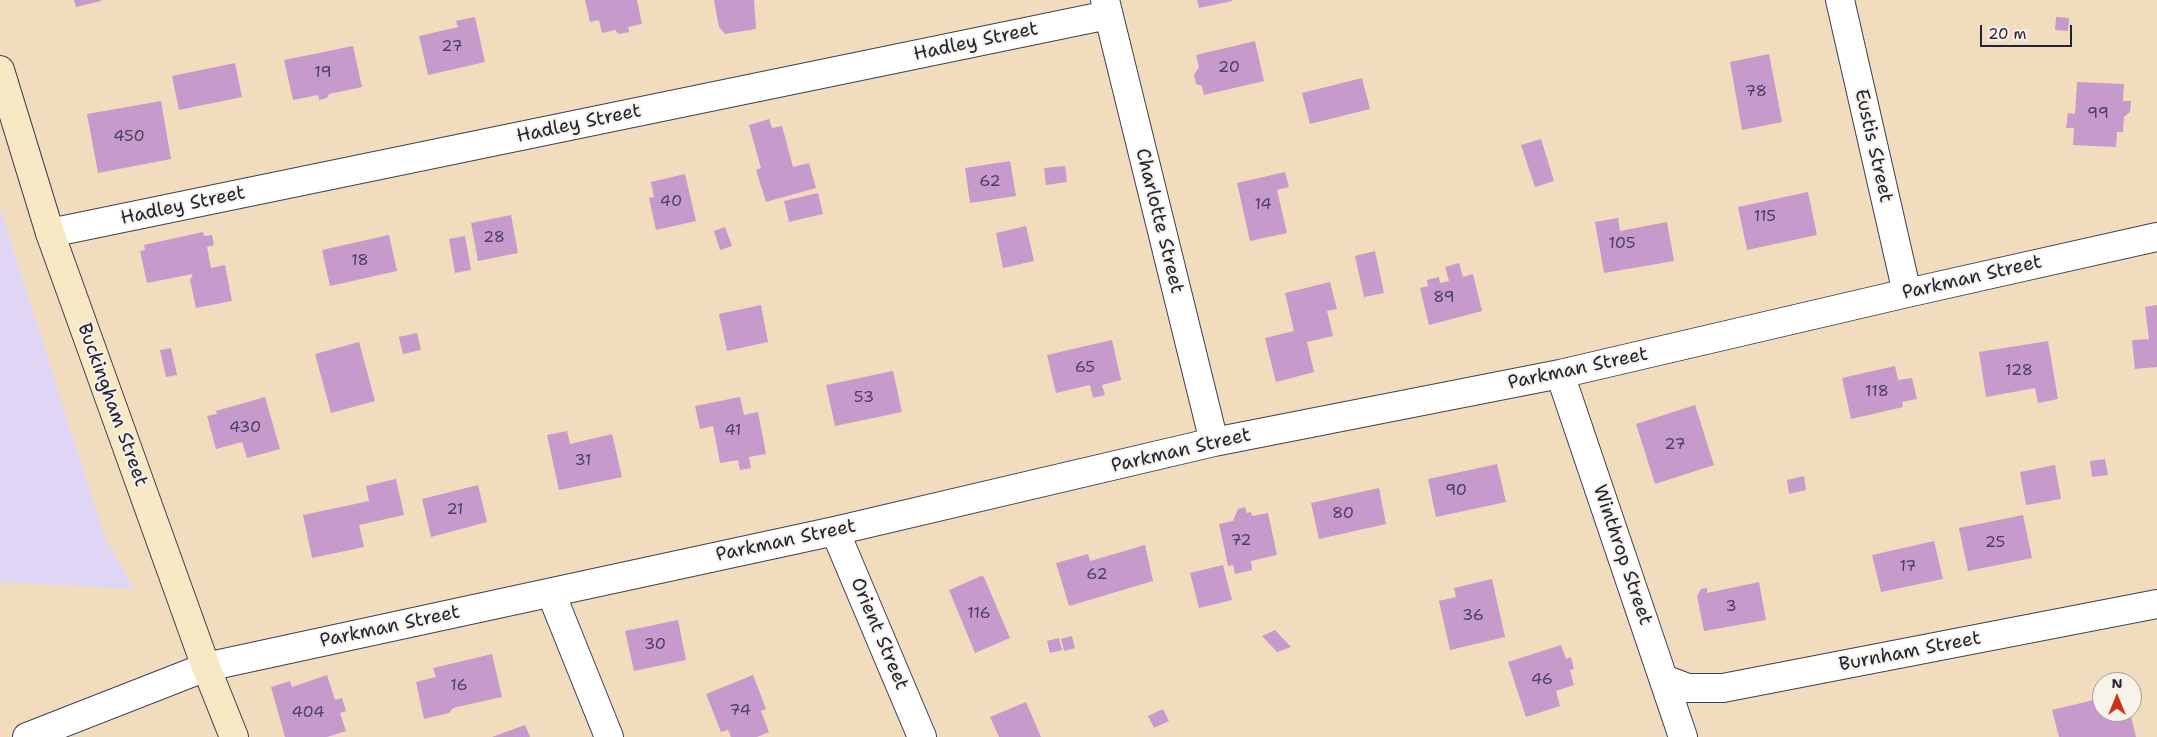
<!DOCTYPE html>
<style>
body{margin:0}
#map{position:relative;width:2157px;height:737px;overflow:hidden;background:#f2dcbe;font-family:"Shantell Sans",sans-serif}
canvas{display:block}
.north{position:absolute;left:2092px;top:672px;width:50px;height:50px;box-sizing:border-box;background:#f7f3e8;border:1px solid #a29fa3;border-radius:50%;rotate:0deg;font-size:14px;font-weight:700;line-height:20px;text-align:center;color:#22223b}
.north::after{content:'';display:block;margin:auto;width:18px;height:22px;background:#c8321e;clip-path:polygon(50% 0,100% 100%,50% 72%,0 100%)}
.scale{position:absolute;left:1980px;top:25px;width:92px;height:22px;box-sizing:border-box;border:2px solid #22223b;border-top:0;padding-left:6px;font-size:15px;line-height:18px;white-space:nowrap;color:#22223b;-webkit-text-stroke:4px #f7f3e8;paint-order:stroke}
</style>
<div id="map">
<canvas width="2157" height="737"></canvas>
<div class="north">N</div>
<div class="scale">20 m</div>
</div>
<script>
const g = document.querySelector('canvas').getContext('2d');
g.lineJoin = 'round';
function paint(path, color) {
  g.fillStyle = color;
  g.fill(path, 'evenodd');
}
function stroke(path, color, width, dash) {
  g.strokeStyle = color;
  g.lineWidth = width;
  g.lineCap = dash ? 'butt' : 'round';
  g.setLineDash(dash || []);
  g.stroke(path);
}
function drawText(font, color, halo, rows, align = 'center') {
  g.font = font + ' "Shantell Sans",sans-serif';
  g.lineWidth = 4;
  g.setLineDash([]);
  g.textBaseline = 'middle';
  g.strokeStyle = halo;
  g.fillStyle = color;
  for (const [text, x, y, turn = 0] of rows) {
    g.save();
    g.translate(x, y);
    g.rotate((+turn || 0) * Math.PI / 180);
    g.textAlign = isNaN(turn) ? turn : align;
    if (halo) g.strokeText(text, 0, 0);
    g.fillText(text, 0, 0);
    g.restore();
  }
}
paint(new Path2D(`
 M0,208l105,330 29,51 -134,-7z`), '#dfd5f5');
paint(new Path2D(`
 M74,0h27v1l-25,6z
 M585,0h52l5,24 -14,3 1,5 -10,2 -4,-4 -13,3 -3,-13 -9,2z
 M714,0h40l2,29 -31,5 -6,-7z
 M1197,0h35v1l-33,7z
 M475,17l10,45 -57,13 -9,-39 39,-9 -2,-6z
 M2056,17l13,1 -1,13 -13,-1z
 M1255,41l9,40 -60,14 -2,-9 -6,-2 -2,-9 5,-8 -3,-12z
 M353,46l9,41 -33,7 -2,4 -8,2 -1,-5 -25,5 -9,-40z
 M1769,54l13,68 -40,8 -12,-68z
 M235,63l7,34 -63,13 -7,-34z
 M1362,78l8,31 -60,15 -8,-31z
 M2077,82l47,2 -1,17h8l-1,11 -6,5 -1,15h-6l-1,15 -43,-2 1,-17h-8l2,-15 7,1z
 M161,101l10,58 -73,14 -11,-59z
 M769,119l3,9 10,-2 11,41 16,-4 7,25 -50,14 -10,-32 5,-2 -12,-43z
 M1541,139l13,42 -19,6 -14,-42z
 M1010,161l6,35 -46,7 -5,-35z
 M1065,166l2,16 -21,3 -2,-17z
 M1285,172l4,15 -12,3 10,43 -37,8 -13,-58z
 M685,174l11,47 -40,9 -7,-32 5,-1 -3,-15z
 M1808,192l9,43 -70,15 -9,-43z
 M818,193l5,21 -34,8 -5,-21z
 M511,215l7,38 -40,8 -7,-38z
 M1618,218l2,13 47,-9 7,39 -70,12 -9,-51z
 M1026,226l8,35 -31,7 -7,-35z
 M725,227l7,19 -12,4 -6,-19z
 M203,232l1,4 8,-1 2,10 -7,2 4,21 14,-3 7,36 -36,7 -6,-28 3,-6 -46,9 -7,-32 5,-1 -1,-5z
 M389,235l8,36 -67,15 -8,-36z
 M465,236l6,34 -16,3 -6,-34z
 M1375,251l9,42 -20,4 -9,-41z
 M1459,263l4,14 10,-3 9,37 -53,14 -9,-37 8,-2 -1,-6 12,-3 1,6 9,-2 -4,-14z
 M1330,282l7,27 -10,2 6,25 -26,6 7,30 -38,10 -11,-44 29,-7 -9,-38z
 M761,305l7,37 -41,9 -8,-37z
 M2157,305v62l-22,2 -3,-29 17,-1 -4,-32z
 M417,333l4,17 -18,4 -4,-17z
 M1112,340l9,40 -19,5 3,10 -12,3 -3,-13 -34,8 -9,-38z
 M2048,341l10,58 -20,4 -3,-15 -49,9 -7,-45z
 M359,342l16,59 -44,12 -16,-59z
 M171,348l6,27 -11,2 -6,-27z
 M1895,366l3,14 14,-2 5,21 -15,3 1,5 -52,12 -9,-41z
 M893,371l9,41 -67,14 -9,-41z
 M265,397l15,52 -33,9 -5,-16 -26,7 -9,-33 10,-2 -1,-3z
 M740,397l4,18 14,-3 8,42 -17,3 2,11 -11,2 -2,-10 -18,3 -7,-37 -13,3 -5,-23z
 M1695,405l19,60 -59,19 -19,-60z
 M567,431l3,13 42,-10 10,43 -63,13 -12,-55z
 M2105,459l3,16 -16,2 -2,-16z
 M1497,464l9,38 -70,15 -8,-38z
 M2055,465l6,34 -35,6 -6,-33z
 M1804,476l2,14 -17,4 -2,-14z
 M396,479l8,36 -45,10 5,22 -52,11 -9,-43 66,-14 -3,-15z
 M478,485l9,37 -56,15 -9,-38z
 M1379,488l7,36 -67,15 -8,-36z
 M1245,507l2,6 4,-1 1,4 16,-3 9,42 -26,6 1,9 -17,4 -2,-9 -5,1 -9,-42 14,-3 5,-12z
 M2023,515l9,43 -64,13 -9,-43z
 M1934,541l9,38 -62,13 -9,-37z
 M1145,545l8,36 -84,25 -13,-43 32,-9 2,7z
 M1223,565l9,35 -33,8 -9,-35z
 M981,576l3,1 26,61 -35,15 -26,-63z
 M1492,579l13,58 -55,13 -11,-49 17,-4 -2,-9z
 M1759,582l7,38 -62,11 -7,-35 4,-7 6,-1v5z
 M678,620l8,40 -52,11 -9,-40z
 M1275,630l16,17 -14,5 -15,-16z
 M1072,636l3,12 -11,3 -3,-12z
 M1059,638l3,12 -12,3 -3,-12z
 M1561,645l5,14 5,-2 3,12 -4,1 4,15 -18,6 4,15 -34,11 -18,-55z
 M492,654l10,43 -49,11 -4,5 -25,6 -8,-37 20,-5 -3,-9z
 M327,675l8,25 7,-2 4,13 -6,2 6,18 -19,6h-42l-14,-50 19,-6 2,6z
 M753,675l13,34 -5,2 8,21 -12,5h-26l-3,-7 -7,2 -15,-38z
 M2102,698v14h28l6,25h-77l-7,-27z
 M1026,702l15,35h-42l-9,-20z
 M1163,709l6,12 -15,7 -6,-12z
 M525,725l5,12h-38z`), '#c79acc');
const street = new Path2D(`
 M1105,0l109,442
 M1840,0l67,293
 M50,233l1058,-218
 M1560,374l123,363
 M835,531l87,206
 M551,593l58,144
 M1664,679l24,9h35l434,-84
 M27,737l179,-70 629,-136 379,-89 346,-68 347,-81 250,-56`);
const secondary = new Path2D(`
 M0,70l50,163 156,434 28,70`);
stroke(street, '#413e4f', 30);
stroke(secondary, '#413e4f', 30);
stroke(street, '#fff', 28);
stroke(secondary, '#f8e8c3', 28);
drawText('16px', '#4b405f', null, [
 ["27",452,47],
 ["20",1229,68],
 ["19",323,73],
 ["78",1756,92],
 ["99",2098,114],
 ["450",129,137],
 ["62",990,182],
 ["40",671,202],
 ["14",1263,205],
 ["115",1765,217],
 ["28",494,238],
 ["105",1622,244],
 ["18",360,261],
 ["89",1444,298],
 ["65",1085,368],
 ["128",2019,371],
 ["118",1877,392],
 ["53",864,398],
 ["430",245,428],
 ["41",733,431],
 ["27",1675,445],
 ["31",583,461],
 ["90",1456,491],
 ["21",455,510],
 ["80",1343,514],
 ["72",1241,541],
 ["25",1995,543],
 ["17",1908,567],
 ["62",1097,575],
 ["3",1731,607],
 ["116",979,614],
 ["36",1473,616],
 ["30",655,645],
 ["46",1542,680],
 ["16",459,686],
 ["74",740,711],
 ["404",308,713]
]);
drawText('19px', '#22223b', '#f7f3e8', [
 ["Hadley Street",976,42,-12],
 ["Hadley Street",579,124,-12],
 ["Eustis Street",1873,146,77],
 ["Hadley Street",183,206,-12],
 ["Charlotte Street",1159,221,76],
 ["Parkman Street",1972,278,-13],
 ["Parkman Street",1578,369,-12],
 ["Buckingham Street",112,405,70],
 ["Parkman Street",1181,451,-13],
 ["Parkman Street",786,541,-12],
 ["Winthrop Street",1622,555,71],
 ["Parkman Street",390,627,-12],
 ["Orient Street",879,634,67],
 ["Burnham Street",1910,652,-11]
]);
</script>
